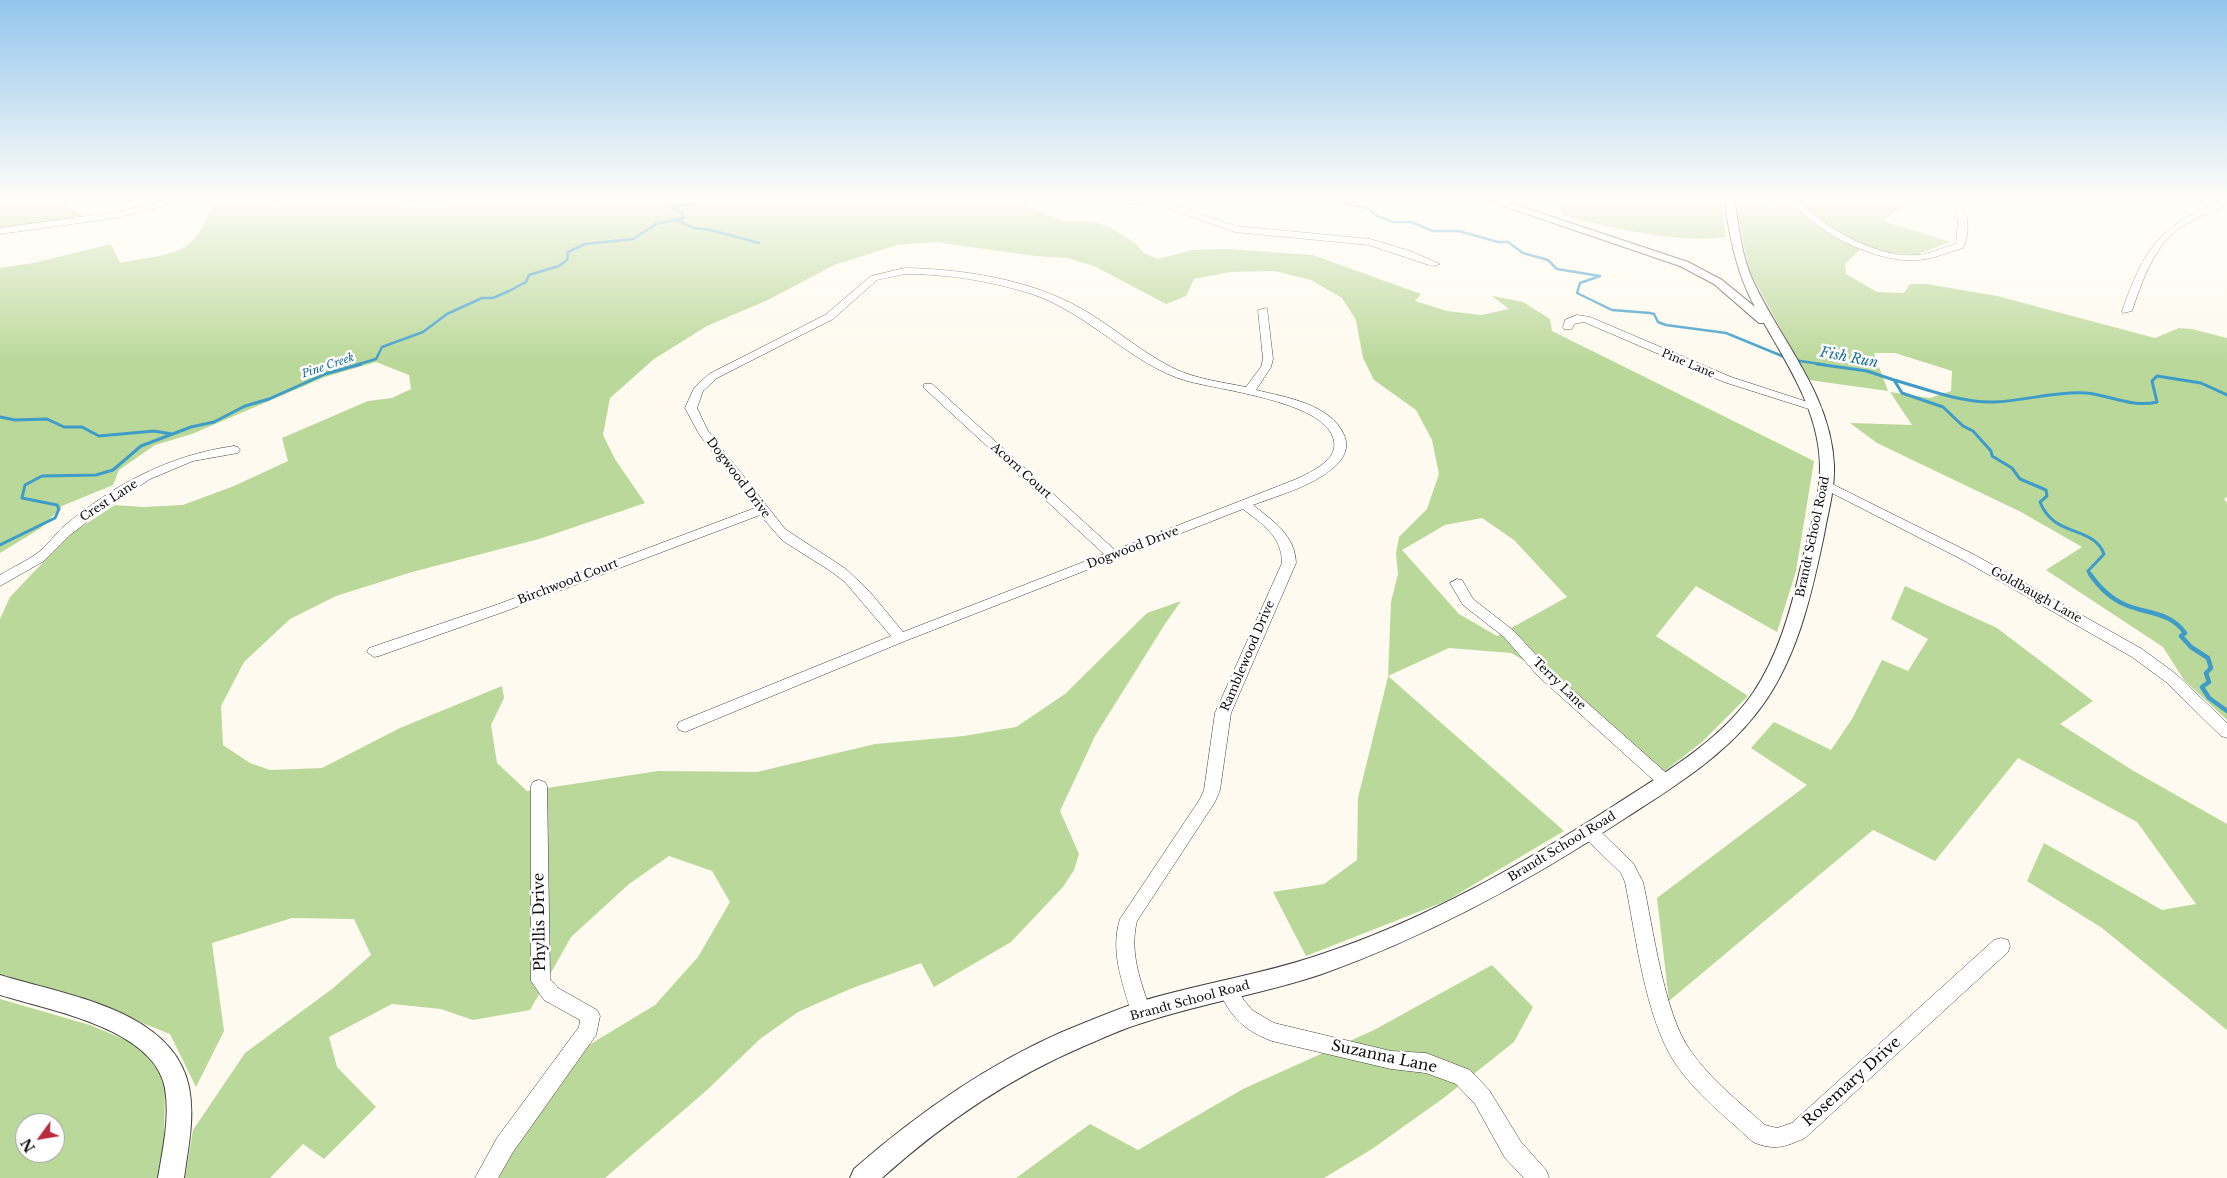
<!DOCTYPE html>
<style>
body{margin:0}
#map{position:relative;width:2227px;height:1178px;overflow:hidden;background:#fefaef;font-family:"Libre Baskerville",serif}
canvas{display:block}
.north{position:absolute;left:15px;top:1113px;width:50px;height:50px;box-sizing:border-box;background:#fff;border:1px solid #9f9f9f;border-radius:50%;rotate:238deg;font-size:14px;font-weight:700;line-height:20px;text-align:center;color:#0e0e0e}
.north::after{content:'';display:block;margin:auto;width:18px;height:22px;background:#b92a3b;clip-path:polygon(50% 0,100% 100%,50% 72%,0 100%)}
</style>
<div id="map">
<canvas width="2227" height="1178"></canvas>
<div class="north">N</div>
</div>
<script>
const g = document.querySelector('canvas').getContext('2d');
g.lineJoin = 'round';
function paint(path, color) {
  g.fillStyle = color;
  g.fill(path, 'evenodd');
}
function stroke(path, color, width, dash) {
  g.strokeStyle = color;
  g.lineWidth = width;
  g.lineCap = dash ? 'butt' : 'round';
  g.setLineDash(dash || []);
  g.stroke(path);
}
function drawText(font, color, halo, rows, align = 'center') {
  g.font = font + ' "Libre Baskerville",serif';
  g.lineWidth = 5;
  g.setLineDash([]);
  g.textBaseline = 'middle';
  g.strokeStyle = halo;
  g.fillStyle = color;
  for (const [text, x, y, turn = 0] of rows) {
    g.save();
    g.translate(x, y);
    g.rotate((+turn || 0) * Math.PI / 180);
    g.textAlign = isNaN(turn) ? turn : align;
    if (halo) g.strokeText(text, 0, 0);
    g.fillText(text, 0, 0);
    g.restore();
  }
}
paint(new Path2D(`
 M0,198h52l2,3 29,13 -1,5 -82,11z
 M214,198h47l10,10 48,-10h60l4,5c31,6 63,8 93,-5h319l-1,2 210,-2 60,23h28l21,8 23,15 9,10 13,5 34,-9 36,-1 85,6 108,39 -6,7 32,10 34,4 28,-6 -17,-13 31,6 27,17 2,12 262,130 -18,110 -19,61 -81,-46 -40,50 92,60 -46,46 -41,32 -108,-97 -42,-24 -62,-5 -61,28 176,155 -118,70 -140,55 -33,-64 51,-8 33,-24 1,-62 30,-121 3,-75 7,-28 -2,-20 3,-17 28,-28 12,-35 -7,-34 -16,-30 -42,-30 -11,-22 -7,-38 -14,-22 -31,-18 -37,-9 -44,1 -36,7 -8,17 -20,8 -70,-37 -28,-9 -33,-2 -100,-14 -38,3 -63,20 -66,35 -61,26 -53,33 -44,39 -7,37 12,24 30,44 -106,36 -127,33 -76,24 -46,23 -46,43 -23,44 2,39 27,18 20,7 52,-2 78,-40 102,-42 2,12 -13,27 6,38 30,28 131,-20 99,1 118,-28 89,-8 52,-9 49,-33 82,-81 34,-12 -16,23 -70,112 -35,75 19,43 -5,16 -11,17 -52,55 -77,45 -13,-24 -71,26 -52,23 -38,27 -53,51 -102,88h-110l34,-58 60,-75 66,-40 43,-48 32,-55 -18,-31 -43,-15 -40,28 -58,53 -41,73 -57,10 -32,-11 -49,-5 -63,33 8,30 39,40 -52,52 -21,-15 -33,34h-85l8,-48 52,-77 87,-64 39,-34 -17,-36 -62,-1 -80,25 12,88 -28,56 -26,-53 -73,-29 -97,-31v-355l10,-22 59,-62 46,-30 28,2 40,-2 51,-19 54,-25 -6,-23 86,-37 24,-3 19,-9 -2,-14 -33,-13 -51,15 -133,57 -37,11 -36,25 -6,15 -51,21 -21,22 -41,25v-285l33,-5 78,-19 9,19c54,-11 76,-4 94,-65zM1482,518l32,22 53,57 -70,39 -38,-22 -57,-64 43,-25z
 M1549,198h172l5,39c-48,7 -115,-9 -163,-22l-4,-15z
 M1779,198h113l13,6 -22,17 67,21 -34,13 -56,-5 -15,14 1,10 31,18 27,1 6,-9h17l70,12 158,42 24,-10 13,1 35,9v159l-3,2 3,4v217l-43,-40 -21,-33 -117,-77 36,-23 -61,-35 -144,-69 -27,-20 62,2 -22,-33 40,6 21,-7 1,-20 -57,-18h-21l14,38 -79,-11 -60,-109 -14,-71 40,7z
 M1905,586l92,42 96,73 -33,23 72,46 95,54v206l-125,-102 -75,-47 17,-38 118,67 34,-6 -59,-82 -119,-64 -83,103 -62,-31 -204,171 -12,-103 150,-113 -56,-37 23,-26 57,28 21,-31 30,-59 26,11 20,-32 -37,-20z
 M1492,965l41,42 -19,35 -69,55 -73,52 -48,29h-308l74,-54 48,26 105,-61 131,-59z
 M0,999l90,26 48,20 27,35 -1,66 -7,32h-157zM25,1123h30v30h-30z`), '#bad899');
stroke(new Path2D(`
 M1335,198l10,6 23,4 9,8 17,6h17l22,9h26l39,11h10l15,11 25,7 9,9 43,7 -20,7 -3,10 35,17 38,3 4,1 4,8 8,3 60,8 61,25
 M679,221l14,7 18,2 48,13
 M1794,360l32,5
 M356,365l20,-6 6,-12 41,-15 24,-18 35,-16h11l16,-7 17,-9 3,-7 30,-9 8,-6 1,-8 17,-8 48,-5 23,-15 27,-6 -1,-6 -11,-4 27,-6 8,-4`), '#3f9cc9', 2.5);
stroke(new Path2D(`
 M1817,364l50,7 27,9 8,13 41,14 20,19 10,5 18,20 1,5 20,12 8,11 26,11 1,6 -7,6c14,36 53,23 64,52l-16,17 3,4
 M1894,380c33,9 66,23 100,22 31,-1 61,-11 92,-9 24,2 46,15 71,9l-5,-21 5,-5 44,7 26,12
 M0,417l15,3 32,-1 17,8h18l17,9 55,-5 18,3
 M0,545l55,-27 4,-9 -2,-4 -35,-7 3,-13 17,-9 54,-1 17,-5 28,-24 50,-19 23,-5 31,-16 24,-7 56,-25 36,-10`), '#3f9cc9', 3);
stroke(new Path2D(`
 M2090,574c9,13 21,25 36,31 21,9 45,7 59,28l-4,3 10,11 17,11 3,10 -5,5 3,9 -7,5 7,11 18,13`), '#3f9cc9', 4.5);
const minor = new Path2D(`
 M179,198h15l-78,20 -116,16v-6l116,-16z
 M1081,198l81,3 74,25 134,13 40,12 30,13 -8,2 -63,-21 -134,-13 -74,-26 -76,-5z
 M1790,198h8c24,30 81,61 120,57 13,-1 25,-8 38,-11l2,-23 -7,-23h8c9,15 12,34 4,50 -15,4 -29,11 -45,12 -41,4 -105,-28 -128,-62z
 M2227,198v6c-17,9 -36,15 -51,27 -23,18 -35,53 -44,80l-9,2 -1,-2c18,-50 31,-79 80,-102 8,-3 17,-8 25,-11z
 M905,268c55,1 116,10 166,35 36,18 66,47 102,65 23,11 48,14 73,19l15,-20 2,-8 -5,-49 9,-2 6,51 -2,8 -15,23c29,7 75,14 88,45 6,13 -1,25 -11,33 -22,19 -54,27 -80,37 20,16 42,30 43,58l-65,150 -11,77 -5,12 -78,119c-8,32 4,61 14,91l-3,6 -7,3 -7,-3 -3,-6c-9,-31 -21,-61 -11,-93l80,-120 4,-9 11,-77 67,-150c0,-27 -20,-39 -39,-54l-338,132 -220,91 -6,-2 -2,-4 2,-4 212,-86 -46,-54 -16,-12 -46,-29 -23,-26 -254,96 -127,45 -5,1 -7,-5 2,-4 127,-43 259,-97 -56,-74 -14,-26 9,-20 15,-14 116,-59 46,-39zM905,274c43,0 86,7 127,20 58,20 100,71 155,87 34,9 127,20 144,52 13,24 -15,36 -32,45l-184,72 -183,-166h-8v4l180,166 -201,78 -33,-40 -24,-23 -61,-40 -77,-98 -11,-23 6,-17 14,-13 116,-59 44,-39z
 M1577,315l13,2 141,60 89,29 2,2 -2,2h-8l-88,-28 -140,-60 -10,2 -2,5h-8l-1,-2 2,-7z
 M234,446l4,1 2,3 -2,3 -45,8 -43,18 -58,39 -22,17 -26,26 -44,25v-11c13,-8 27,-14 39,-23 9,-7 16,-18 24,-25 50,-42 106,-72 171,-81z
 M1826,481l147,73 169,95 34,25 51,49v15l-6,-2 -55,-54 -34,-25 -169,-97 -141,-72 -2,-3 2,-3z
 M1457,579l5,1 11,19 41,32 34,37 124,110 2,4 -2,4 -6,2 -6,-2 -122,-110 -34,-39 -41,-32 -13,-22z
 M539,780l6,2 2,4 3,193 8,9 39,22 3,6 -4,19 -83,117 -15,26h-23l22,-40 82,-111 1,-7 -36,-20 -13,-19v-195l2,-4z
 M1590,825l6,2 37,36 10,19c10,45 21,132 47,168 20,29 49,52 75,75l12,3 15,-5 202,-183 7,-2 7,2 2,6 -2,6 -203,186c-20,9 -31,13 -52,4 -27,-25 -58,-49 -78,-79 -30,-46 -39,-127 -50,-181l-4,-9 -37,-36 -3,-5 3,-5z
 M1229,981l7,3 7,15 9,11 22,13 117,28 35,2 44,17 19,20 32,52 25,28 3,8h-25l-19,-20 -30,-54 -19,-20 -30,-11 -35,-4 -119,-28c-27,-10 -42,-24 -53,-51l3,-6z`);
const tertiary = new Path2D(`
 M1480,198h15l193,64 34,18 33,27c-19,-35 -25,-70 -31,-109h10c5,28 7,57 19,83 29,62 78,114 81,184 1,24 -6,47 -10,70 -13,62 -28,130 -69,180 -34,43 -83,73 -128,102 -96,63 -196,118 -305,157 -59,20 -121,29 -180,49 -20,6 -39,15 -58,23 -75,32 -142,78 -202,132h-32l4,-9c63,-55 131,-103 208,-137 27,-11 53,-22 80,-31 57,-17 117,-26 174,-45 106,-34 205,-91 299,-151 48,-31 105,-64 138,-112 25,-37 38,-83 48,-127 7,-31 19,-65 19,-98 0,-54 -30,-99 -56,-145h-5l-45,-39 -34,-18z
 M0,975c64,20 173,34 189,112 6,31 -1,61 -5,91h-26c5,-30 12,-60 7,-90 -11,-60 -117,-78 -165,-93z`);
stroke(minor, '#414141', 1);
stroke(tertiary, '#414141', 2);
paint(minor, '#fff');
paint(tertiary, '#fff');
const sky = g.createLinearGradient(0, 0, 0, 363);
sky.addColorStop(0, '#93c6ed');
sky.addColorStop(0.55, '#fffdf8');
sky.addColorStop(1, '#fffdf800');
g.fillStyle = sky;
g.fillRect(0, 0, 2227, 363);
drawText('11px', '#0e0e0e', '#fff', [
 ["Pine Lane",1688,364,23]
]);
drawText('italic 11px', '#1b6d9c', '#fff', [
 ["Pine Creek",328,366,-19]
]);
drawText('12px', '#0e0e0e', '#fff', [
 ["Acorn Court",1021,471,42],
 ["Dogwood Drive",738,478,53],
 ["Crest Lane",109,501,-33],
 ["Brandt School Road",1813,537,-78],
 ["Dogwood Drive",1133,548,-21],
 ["Birchwood Court",568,582,-21],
 ["Goldbaugh Lane",2036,595,29],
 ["Ramblewood Drive",1248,656,-67],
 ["Terry Lane",1559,684,44],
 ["Brandt School Road",1562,847,-31],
 ["Brandt School Road",1190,1001,-15]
]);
drawText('italic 14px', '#1b6d9c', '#fff', [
 ["Fish Run",1849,358,11]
]);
drawText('15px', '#0e0e0e', '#fff', [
 ["Phyllis Drive",540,922,-91],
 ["Suzanna Lane",1384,1057,12],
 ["Rosemary Drive",1852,1082,-42]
]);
</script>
